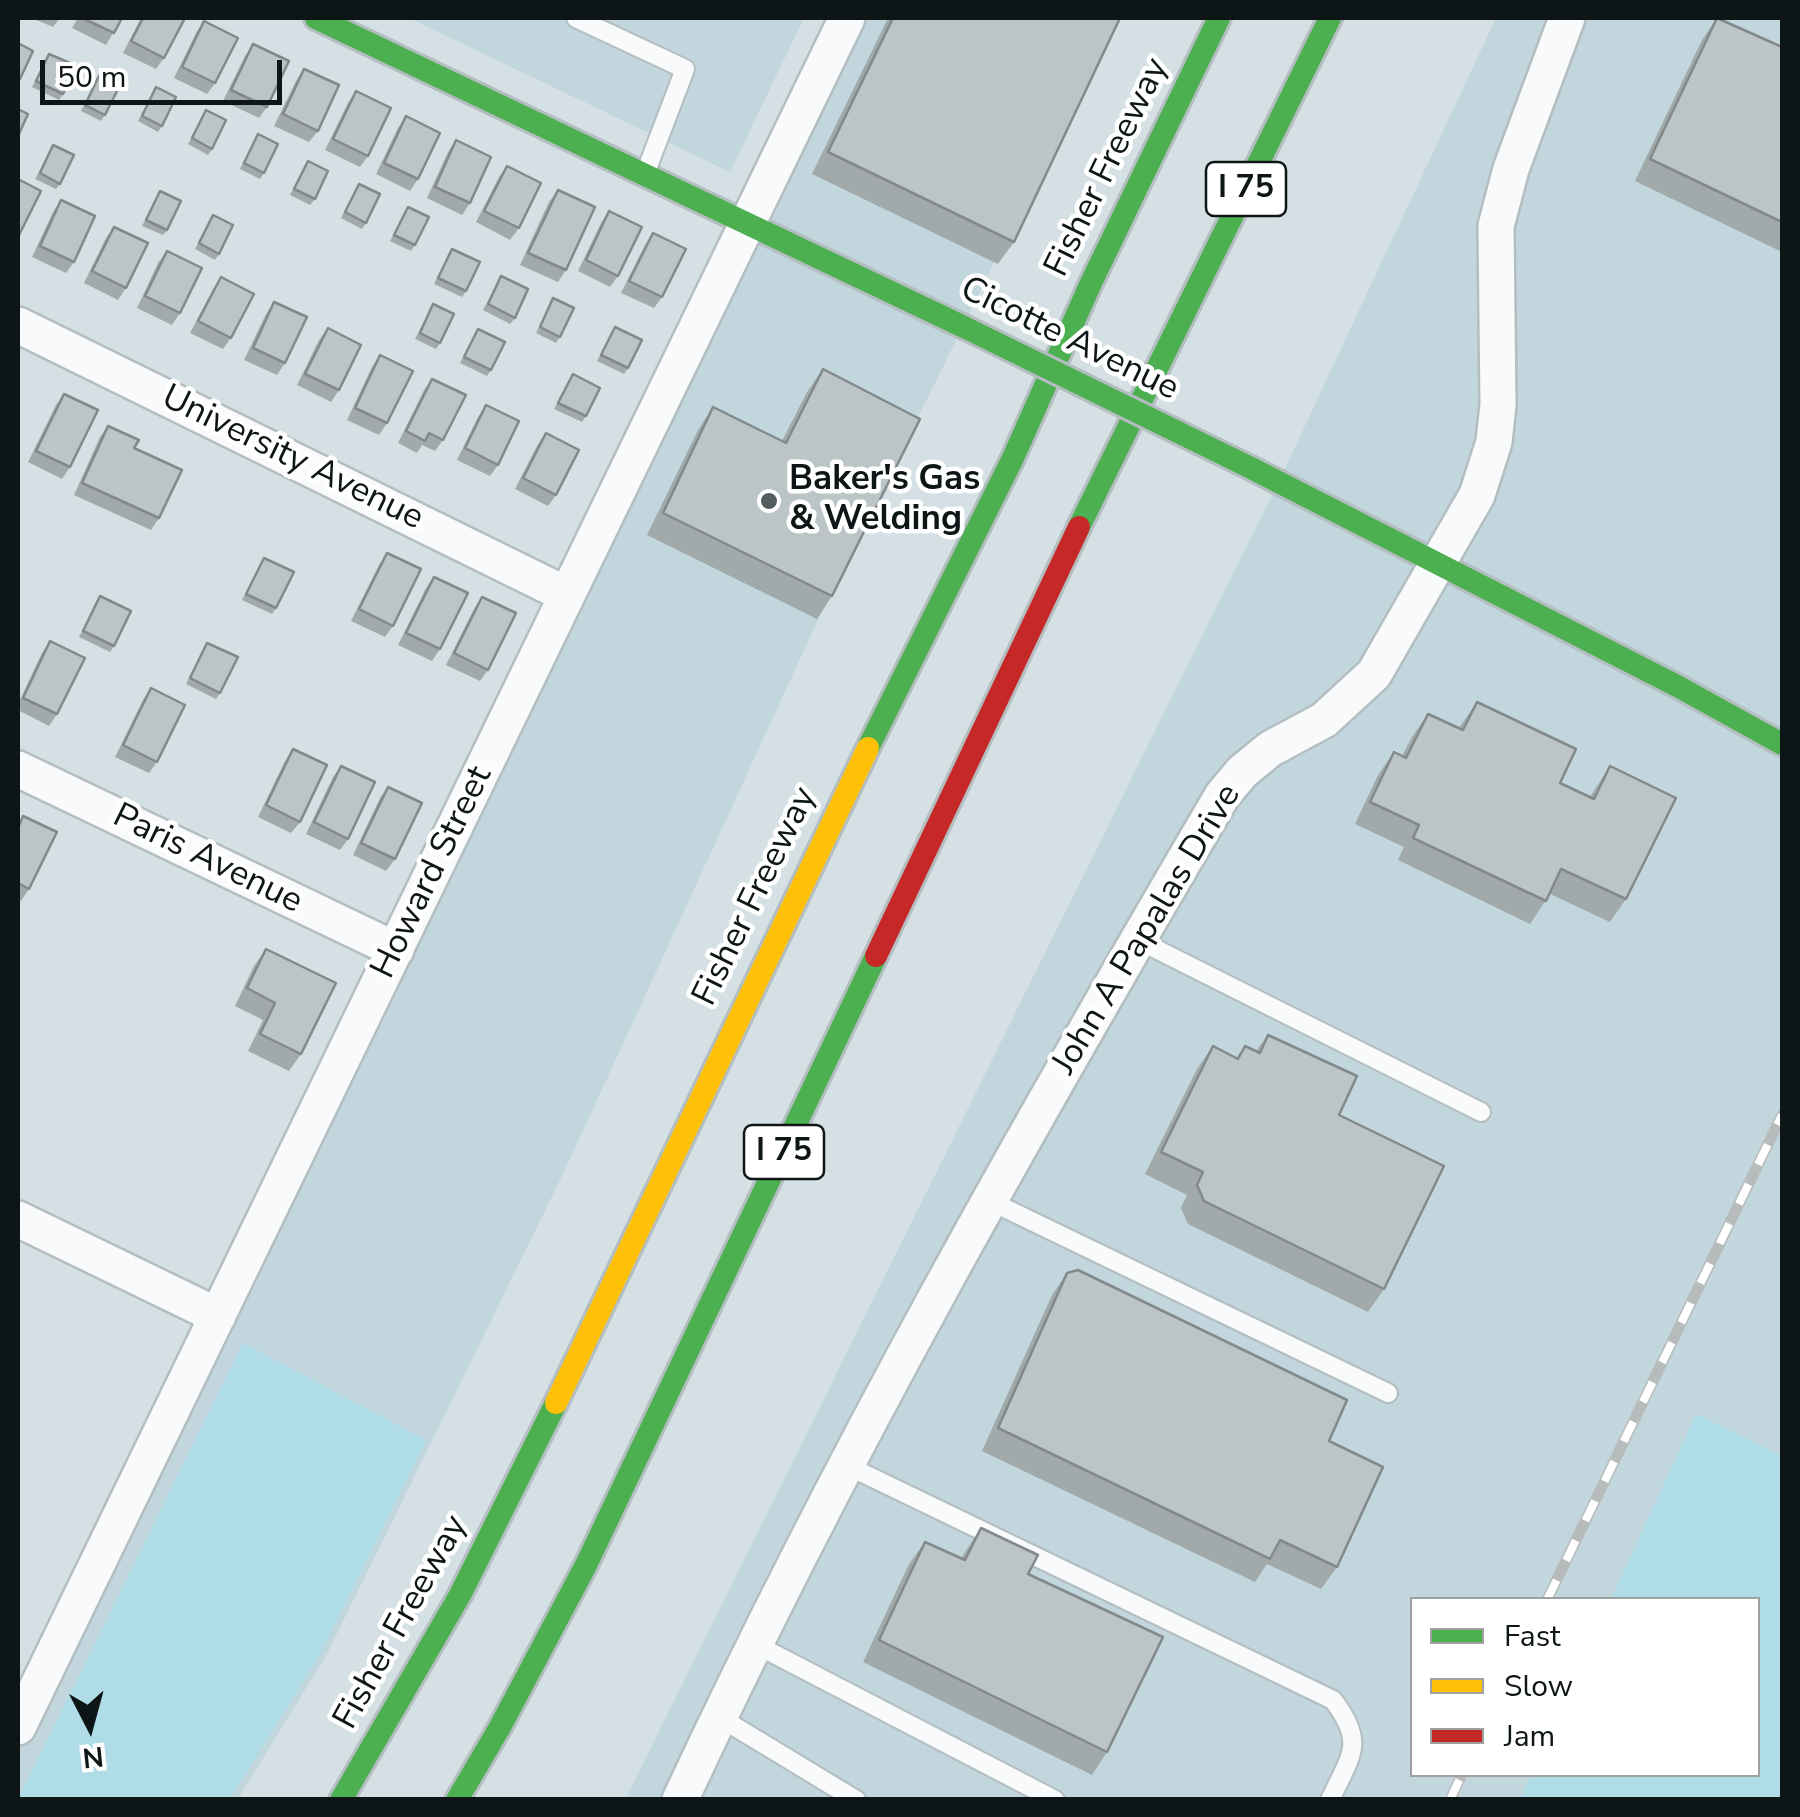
<!DOCTYPE html>
<style>
body{margin:0}
#map{position:relative;width:1800px;height:1817px;overflow:hidden;background:#d5e0e4;font-family:"Nunito Sans",sans-serif}
canvas{display:block}
.frame{position:absolute;inset:0;border:20px solid #0d1517;pointer-events:none}
.legend{position:absolute;left:1410px;top:1597px;width:350px;height:180px;box-sizing:border-box;background:#fff;border:2px solid #9ea1a2;margin:0;padding:12px 18px;list-style:none;font-size:30px;color:#0d1517}
.legend li{display:flex;align-items:center;gap:20px;height:50px}
.legend b{width:50px;border:2px solid #9ea1a2}
.north{position:absolute;left:40px;top:1677px;width:100px;height:100px;-webkit-text-stroke:8px #fff;paint-order:stroke;rotate:174deg;font-size:28px;font-weight:700;line-height:40px;text-align:center;color:#0d1517}
.north::after{content:'';display:block;margin:auto;width:35px;height:45px;background:#0d1517;clip-path:polygon(50% 0,100% 100%,50% 72%,0 100%)}
.scale{position:absolute;left:40px;top:60px;width:242px;height:45px;box-sizing:border-box;border:5px solid #0d1517;border-top:0;padding-left:12px;font-size:30px;line-height:35px;white-space:nowrap;color:#0d1517;-webkit-text-stroke:8px #fff;paint-order:stroke}
</style>
<div id="map">
<canvas width="1800" height="1817"></canvas>
<div class="frame"></div>
<ul class="legend">
<li><b style="height:12px;background:#4caf50"></b>Fast</li>
<li><b style="height:12px;background:#ffc107"></b>Slow</li>
<li><b style="height:12px;background:#c62828"></b>Jam</li>
</ul>
<div class="north">N</div>
<div class="scale">50 m</div>
</div>
<script>
const g = document.querySelector('canvas').getContext('2d');
g.lineJoin = 'round';
function paint(path, color) {
  g.fillStyle = color;
  g.fill(path, 'evenodd');
}
function stroke(path, color, width, dash) {
  g.strokeStyle = color;
  g.lineWidth = width;
  g.lineCap = dash ? 'butt' : 'round';
  g.setLineDash(dash || []);
  g.stroke(path);
}
function drawText(font, color, halo, rows, align = 'center') {
  g.font = font + ' "Nunito Sans",sans-serif';
  g.lineWidth = 9;
  g.setLineDash([]);
  g.textBaseline = 'middle';
  g.strokeStyle = halo;
  g.fillStyle = color;
  for (const [text, x, y, turn = 0] of rows) {
    g.save();
    g.translate(x, y);
    g.rotate((+turn || 0) * Math.PI / 180);
    g.textAlign = isNaN(turn) ? turn : align;
    if (halo) g.strokeText(text, 0, 0);
    g.fillText(text, 0, 0);
    g.restore();
  }
}
paint(new Path2D(`
 M409,18h395l-74,154z
 M847,18h268l-298,604 -253,550 -165,336 -72,146 -89,145h-220v-72z
 M1496,18h286v1438l-86,-41 -85,184 -199,1v174l119,1 -11,24 -895,1 654,-1319z`), '#c1d7dd');
paint(new Path2D(`
 M243,1343l183,97 -104,211 -92,148h-212z
 M1696,1414l86,42v343h-262l11,-24 227,-1v-174l-147,-1z`), '#afdce7');
const lane = new Path2D(`
 M576,18l109,51 -40,105
 M1138,940l343,172
 M990,1201l398,192
 M846,1465l487,235c33,43 18,55 -3,100
 M753,1643l302,157
 M719,1717l137,83`);
const street = new Path2D(`
 M18,325l549,270
 M18,769l378,181
 M18,1219l200,97
 M18,1727l829,-1709
 M680,1800c161,-345 350,-677 542,-1004l20,-24 28,-23 54,-29 50,-46 103,-179 17,-53 4,-37 -2,-179 15,-57 56,-151`);
const fast = new Path2D(`
 M316,18l648,309
 M1251,468l428,219 103,57
 M1079,527l251,-509
 M868,748l145,-290 77,-173 129,-267
 M341,1800l119,-205 96,-192
 M457,1800l43,-73 86,-162 290,-609`);
const slow = new Path2D(`
 M556,1403l312,-655`);
const jam = new Path2D(`
 M876,956l203,-429`);
stroke(lane, '#b4bdc0', 22);
stroke(street, '#b4bdc0', 40);
stroke(fast, '#b4bdc0', 28);
stroke(slow, '#b4bdc0', 28);
stroke(jam, '#b4bdc0', 28);
stroke(lane, '#f9fafb', 18);
stroke(street, '#f9fafb', 35);
stroke(fast, '#4caf50', 22);
stroke(slow, '#ffc107', 22);
stroke(jam, '#c62828', 22);
const rail = new Path2D(`
 M1547,1600l235,-485
 M1450,1800l12,-26`);
stroke(rail, '#b8bbbb', 11);
stroke(rail, '#fff', 8, [22]);
const fastBridge = new Path2D(`
 M964,327l287,141`);
stroke(fastBridge, '#b4bdc0', 28, []);
stroke(fastBridge, '#4caf50', 22);
paint(new Path2D(`
 M32,18h28l-7,9z
 M78,18h44l-16,27 -34,-17z
 M141,18h44l-21,40 -8,11 -33,-16z
 M888,18h232l-106,224 -16,22 -186,-90z
 M1717,18l65,29v205l-147,-71 67,-141z
 M204,21l11,62 -8,11 -33,-16 22,-45z
 M253,44l14,63 -8,11 -36,-17 22,-45z
 M49,54l14,40 -4,6 -27,-13z
 M304,69l14,62 -9,11 -35,-16 22,-45z
 M99,76l6,39 -4,6 -20,-10z
 M156,87l6,39 -4,6 -20,-11z
 M356,91l12,65 -8,11 -35,-17 23,-47z
 M206,110l6,39 -4,6 -20,-11z
 M406,116l12,63 -8,12 -34,-17 22,-46z
 M258,134l6,39 -4,6 -20,-10z
 M456,140l14,63 -8,12 -35,-17 21,-46z
 M53,145l7,39 -4,5 -21,-10z
 M308,161l7,38 -5,6 -20,-10z
 M507,166l12,62 -9,12 -34,-18 23,-45z
 M359,184l7,39 -4,6 -21,-11z
 M558,190l8,80 -8,12 -38,-17 29,-63z
 M160,191l7,39 -4,5 -21,-9z
 M61,200l13,62 -8,11 -34,-16 21,-45z
 M408,207l7,38 -4,6 -21,-10z
 M609,211l9,65 -8,11 -32,-16 23,-48z
 M213,215l6,39 -4,6 -20,-11z
 M114,227l12,61 -8,12 -34,-17 22,-45z
 M653,233l9,64 -8,11 -33,-15 24,-48z
 M452,249l14,42 -4,6 -28,-13z
 M167,251l13,62 -8,12 -35,-17 21,-45z
 M501,276l14,42 -5,6 -27,-14z
 M221,277l10,61 -8,11 -33,-16 23,-44z
 M553,298l7,39 -4,6 -20,-10z
 M274,302l11,61 -8,12 -33,-15 22,-46z
 M433,304l7,39 -4,6 -21,-10z
 M615,327l13,41 -4,6 -27,-13z
 M328,328l11,62 -8,12 -34,-17 22,-45z
 M478,329l13,41 -4,6 -27,-13z
 M380,355l7,68 -8,12 -32,-15 25,-53z
 M823,369l9,227 -15,23 -170,-84 51,-105 15,-23 69,34 25,-49z
 M573,374l13,42 -4,6 -28,-13z
 M432,379l11,61 -8,11 -13,-6 -5,8 -19,-10 26,-53z
 M64,394l6,73 -8,12 -34,-17 28,-57z
 M486,405l12,60 -8,11 -33,-16 21,-43z
 M108,426l26,22 25,70 -8,12 -77,-35 26,-58z
 M546,433l10,62 -8,11 -33,-17 23,-45z
 M387,553l6,73 -8,11 -34,-16 28,-56z
 M264,558l12,50 -4,6 -30,-14z
 M434,577l6,72 -8,12 -34,-16 28,-57z
 M100,596l14,50 -4,6 -31,-15z
 M482,597l6,73 -8,11 -34,-16 28,-56z
 M50,641l7,73 -8,12 -31,-16v-6l24,-51z
 M207,643l13,50 -4,6 -30,-15z
 M151,688l6,74 -8,11 -34,-16 28,-57z
 M1477,702l83,81 30,14 20,-31 16,133 -16,23 -60,-28 -20,30 -132,-64 6,-13 -49,-23 23,-49 16,-23 8,4 10,-19 16,-23 31,14z
 M293,749l7,73 -9,11 -33,-16 27,-56z
 M341,766l7,73 -8,11 -34,-16 27,-57z
 M388,787l7,72 -9,12 -33,-16 27,-57z
 M23,816l6,73 -8,12 -3,-2v-75z
 M266,949l35,105 -12,17 -41,-20 15,-31 -28,-14 19,-40z
 M1268,1035l71,80 45,174 -16,23 -180,-88 -7,-16 6,-13 -42,-21 52,-105 16,-23 23,12 9,-12 11,5z
 M1067,1273l262,168 8,126 -16,22 -54,-25 -12,18 -273,-131 70,-156z
 M981,1528l47,46 79,178 -15,23 -229,-113 46,-98 16,-22 36,16z`), '#a1a9ab');
const building = new Path2D(`
 M82,18h40l-8,15z
 M143,18h42l-21,40 -33,-17z
 M893,18h227l-106,224 -186,-90z
 M1717,18l65,29v175l-132,-63z
 M204,21l34,17 -23,45 -33,-16z
 M18,43l15,8 -13,28 -2,-1z
 M253,44l36,17 -22,46 -36,-17z
 M49,54l28,12 -14,28 -27,-13z
 M304,69l35,16 -21,46 -35,-17z
 M99,76l20,11 -14,28 -20,-10z
 M156,87l20,10 -14,29 -20,-10z
 M356,91l35,17 -23,48 -35,-17z
 M18,109l10,5 -10,22z
 M206,110l20,10 -14,29 -20,-11z
 M406,116l34,17 -22,46 -34,-16z
 M258,134l20,10 -14,29 -20,-10z
 M456,140l35,17 -21,46 -35,-16z
 M53,145l21,10 -14,29 -20,-11z
 M308,161l20,10 -13,28 -21,-10z
 M507,166l34,17 -22,45 -35,-17z
 M18,179l23,12 -23,46z
 M359,184l21,10 -14,29 -21,-11z
 M558,190l37,17 -29,63 -38,-17z
 M160,191l21,10 -14,29 -21,-10z
 M61,200l34,16 -21,46 -34,-16z
 M408,207l21,10 -14,28 -21,-10z
 M609,211l33,16 -24,49 -32,-16z
 M213,215l20,10 -14,29 -20,-11z
 M114,227l34,16 -22,45 -34,-17z
 M653,233l33,16 -24,48 -33,-16z
 M452,249l28,13 -14,29 -28,-13z
 M167,251l35,17 -22,45 -35,-17z
 M501,276l27,13 -13,29 -27,-14z
 M221,277l33,17 -23,44 -33,-17z
 M553,298l21,10 -14,29 -20,-10z
 M274,302l33,15 -22,46 -32,-15z
 M433,304l21,10 -14,29 -20,-10z
 M615,327l27,13 -14,28 -27,-13z
 M328,328l33,17 -22,45 -34,-16z
 M478,329l27,13 -14,28 -27,-13z
 M380,355l33,16 -26,52 -32,-15z
 M823,369l97,50 -88,177 -169,-83 50,-106 73,36z
 M573,374l27,14 -14,28 -28,-13z
 M432,379l34,16 -23,45 -14,-7 -4,8 -19,-10z
 M64,394l34,16 -28,57 -34,-16z
 M486,405l33,16 -21,44 -33,-17z
 M108,426l31,14 -5,8 48,22 -23,48 -77,-35z
 M546,433l33,17 -23,45 -33,-17z
 M387,553l34,16 -28,57 -34,-17z
 M264,558l30,14 -18,36 -30,-14z
 M434,577l34,16 -28,56 -34,-16z
 M100,596l31,15 -17,35 -31,-15z
 M482,597l34,16 -28,57 -34,-17z
 M50,641l35,17 -28,56 -34,-16z
 M207,643l31,14 -18,36 -30,-15z
 M151,688l34,17 -28,57 -34,-17z
 M1477,702l99,47 -16,34 34,16 16,-33 66,32 -50,101 -65,-30 -15,32 -133,-63 6,-13 -49,-23 24,-50 12,6 22,-44 35,16z
 M293,749l34,16 -27,57 -34,-17z
 M341,766l34,16 -27,57 -34,-17z
 M388,787l34,16 -27,56 -34,-16z
 M23,816l34,16 -28,57 -11,-6v-55z
 M266,949l70,34 -35,71 -41,-20 15,-31 -28,-15z
 M1268,1035l89,41 -18,39 105,51 -60,123 -180,-88 -7,-16 6,-13 -42,-20 52,-106 25,13 7,-13 15,7z
 M1078,1270l269,130 -18,41 54,26 -46,100 -57,-27 -10,19 -272,-131 69,-155z
 M981,1528l57,27 -10,19 135,63 -56,115 -228,-112 46,-98 40,18z`);
paint(building, '#bbc4c7');
stroke(building, '#83898b', 2.5);
for (const [x, y, r, color] of [
 [769,501,10,"#535c5f"]
]) {
  const dot = new Path2D();
  dot.arc(x, y, r, 0, 2 * Math.PI);
  g.fillStyle = color;
  g.fill(dot);
  stroke(dot, '#fff', 4);
}
for (const [x, y, w] of [
 [1246,189,80],
 [784,1152,80]
]) {
  const box = new Path2D();
  box.roundRect(x - w / 2, y - 27, w, 54, 8);
  g.fillStyle = '#fff';
  g.fill(box);
  stroke(box, '#0d1517', 2.5);
}
drawText('bold 32px', '#0d1517', null, [
 ["I 75",1246,189],
 ["I 75",784,1152]
]);
drawText('35px', '#0d1517', '#fff', [
 ["Fisher Freeway",1108,168,-64],
 ["Cicotte Avenue",1069,340,26],
 ["University Avenue",292,459,26],
 ["Paris Avenue",207,860,26],
 ["Howard Street",433,873,-64],
 ["Fisher Freeway",756,897,-64],
 ["John A Papalas Drive",1148,930,-59],
 ["Fisher Freeway",402,1623,-61]
]);
drawText('bold 35px', '#0d1517', '#fff', [
 ["Baker's Gas",789,481],
 ["& Welding",789,521]
], 'left');
</script>
